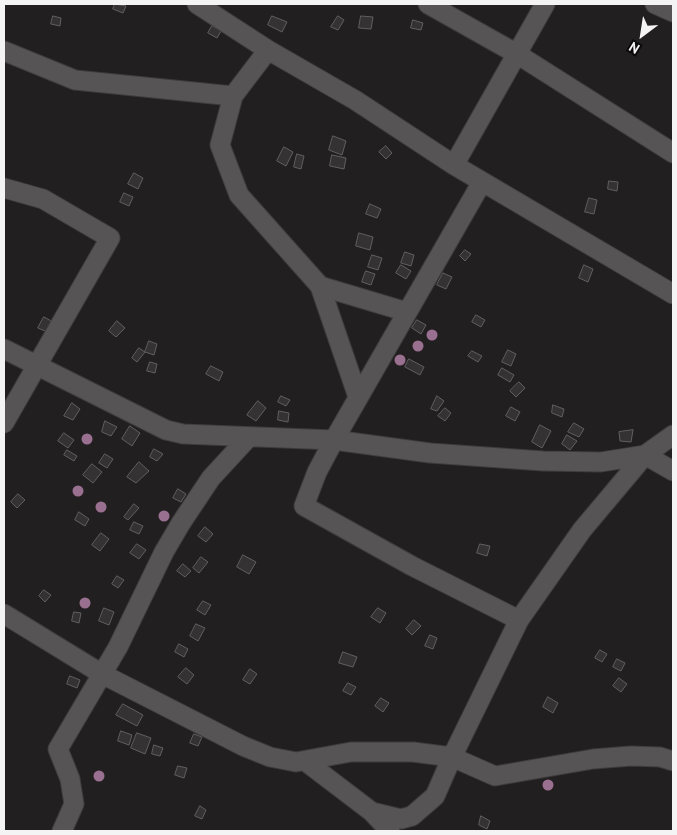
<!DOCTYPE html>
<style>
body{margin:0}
#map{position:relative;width:677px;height:835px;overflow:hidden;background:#221f21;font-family:"PT Sans",sans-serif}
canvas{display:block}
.frame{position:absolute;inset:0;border:5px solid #f5f4f5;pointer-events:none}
.north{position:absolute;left:617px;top:10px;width:50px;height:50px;-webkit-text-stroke:4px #0b0a0a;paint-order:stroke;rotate:211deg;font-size:14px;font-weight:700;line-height:20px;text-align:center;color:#f5f4f5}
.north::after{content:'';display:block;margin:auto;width:18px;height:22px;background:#f5f4f5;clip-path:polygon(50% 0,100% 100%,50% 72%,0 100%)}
</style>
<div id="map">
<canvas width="677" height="835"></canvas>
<div class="frame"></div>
<div class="north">N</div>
</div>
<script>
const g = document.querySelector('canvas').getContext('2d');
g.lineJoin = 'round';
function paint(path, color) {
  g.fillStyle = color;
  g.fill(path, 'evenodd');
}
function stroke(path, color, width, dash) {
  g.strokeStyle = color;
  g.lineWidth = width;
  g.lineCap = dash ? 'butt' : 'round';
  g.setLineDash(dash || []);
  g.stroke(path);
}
const building = new Path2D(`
 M115,4l11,2 -3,7 -10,-4z
 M53,16l8,2 -1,8 -9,-2z
 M272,16l15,6 -5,10 -14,-7z
 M338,16l6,4 -6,10 -7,-3z
 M361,16l12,1 -2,12 -12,-1z
 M413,20l10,3 -2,7 -10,-2z
 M212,26l9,5 -4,7 -9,-5z
 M333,136l13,5 -4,14 -13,-5z
 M386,146l6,7 -6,6 -7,-7z
 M284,147l9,5 -7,14 -9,-5z
 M297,154l7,2 -3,13 -7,-2z
 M332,155l14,3 -2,11 -14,-3z
 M134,173l9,5 -5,11 -10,-5z
 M609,181l9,1 -1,9 -9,-2z
 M124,193l9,4 -4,9 -9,-4z
 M589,198l8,2 -3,14 -9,-2z
 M370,204l11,5 -4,9 -11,-4z
 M359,233l14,4 -3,13 -14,-4z
 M465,250l6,4 -6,7 -5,-5z
 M405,252l9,3 -3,11 -10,-3z
 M372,255l10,3 -4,12 -10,-3z
 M401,265l10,6 -5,8 -10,-6z
 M584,265l9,4 -5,13 -9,-4z
 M366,271l9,3 -4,11 -9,-3z
 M443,273l9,4 -6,12 -9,-4z
 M476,315l9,5 -4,7 -9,-5z
 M44,317l9,5 -6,10 -9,-4z
 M417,320l9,5 -5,9 -9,-6z
 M117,321l8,7 -9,9 -7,-6z
 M149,341l8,3 -3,11 -9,-3z
 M139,348l6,4 -8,10 -5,-4z
 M508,350l8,4 -5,12 -9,-4z
 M472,351l10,5 -4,6 -10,-6z
 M409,359l15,8 -4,8 -15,-8z
 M150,362l7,2 -2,9 -8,-2z
 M211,366l12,6 -4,9 -13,-7z
 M502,368l12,7 -4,7 -12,-7z
 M519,382l6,6 -9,9 -6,-6z
 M281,396l9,4 -4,6 -8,-4z
 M437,396l7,5 -7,10 -6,-2z
 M258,401l8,7 -10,13 -9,-6z
 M72,403l8,6 -7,11 -9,-4z
 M553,405l11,4 -2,8 -10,-4z
 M511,407l9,5 -5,9 -9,-5z
 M445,408l6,5 -6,8 -7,-5z
 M279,411l10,2 -1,9 -10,-2z
 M105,421l12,6 -6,9 -9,-4z
 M574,423l10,6 -5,8 -11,-5z
 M540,425l11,6 -9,17 -10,-6z
 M130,426l10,7 -8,13 -10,-7z
 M633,430l-2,12 -11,-1 -1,-9z
 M64,433l10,7 -6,8 -10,-7z
 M567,435l10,6 -7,9 -8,-6z
 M154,449l9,5 -6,7 -7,-4z
 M67,450l10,6 -3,5 -10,-6z
 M105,454l8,5 -6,9 -8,-5z
 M139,462l10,9 -13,12 -9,-6z
 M92,464l10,8 -9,11 -10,-8z
 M178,489l8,5 -5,8 -8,-4z
 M18,494l7,6 -8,8 -6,-6z
 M134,504l5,4 -11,12 -4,-3z
 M79,512l10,7 -4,7 -10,-6z
 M134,522l9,4 -4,8 -9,-4z
 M205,527l8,7 -7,8 -8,-6z
 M101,533l8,6 -9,12 -8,-6z
 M137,544l9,6 -7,9 -9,-6z
 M480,544l10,2 -3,10 -10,-3z
 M243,555l13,7 -7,12 -12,-7z
 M201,557l7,5 -9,11 -6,-5z
 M183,564l8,7 -6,6 -8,-6z
 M117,576l7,4 -6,8 -6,-4z
 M44,590l7,5 -6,7 -6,-6z
 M203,601l8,4 -6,10 -8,-5z
 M104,608l10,4 -5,13 -10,-4z
 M378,608l8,5 -6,10 -9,-6z
 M74,612l7,1 -2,10 -7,-2z
 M414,620l7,6 -9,9 -6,-6z
 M196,624l9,4 -7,13 -8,-5z
 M430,635l7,3 -4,11 -8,-3z
 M179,644l9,5 -4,8 -9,-5z
 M600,650l7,4 -5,8 -7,-4z
 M343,652l14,5 -4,10 -14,-4z
 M617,659l8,4 -4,8 -8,-4z
 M186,668l8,7 -7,9 -9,-7z
 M250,669l7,5 -7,10 -7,-4z
 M70,676l10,4 -3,8 -10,-4z
 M619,678l8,6 -6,8 -8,-6z
 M348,683l8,4 -5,8 -8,-4z
 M548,697l10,6 -5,10 -10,-6z
 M381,698l8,5 -6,9 -8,-6z
 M123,704l20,11 -6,11 -21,-11z
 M121,731l11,4 -3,10 -11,-4z
 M137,733l14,5 -6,16 -14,-6z
 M194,734l8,3 -4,9 -8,-3z
 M154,745l9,3 -3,8 -8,-2z
 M178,766l9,2 -3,10 -9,-3z
 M200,806l6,4 -4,9 -7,-3z
 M481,816l9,5 -3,8 -8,-4z`);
paint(building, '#353234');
stroke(building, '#625f61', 1);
const minor = new Path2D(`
 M197,4l71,46 87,50 99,65 219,129
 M428,4l89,50 156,99
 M655,4l18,8
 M268,50l-35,46 -13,49 19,50 81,91 38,111
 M4,51l71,29 158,16
 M454,165l91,-161
 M4,188l39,11 67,39 -106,185
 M320,286l87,26
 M4,349l162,81 17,4 151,6 96,13 113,8 58,1 44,-7 28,-20
 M4,614l98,60 141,72 27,11 26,5 55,-10h62l39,5 43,19 98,-17 38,-3 29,1 13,4
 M519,620l63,-90 63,-75 28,16
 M305,761l67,51 18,19
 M372,812l29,7 11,-3 23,-20 17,-39 67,-137 -107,-54 -108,-60 13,-34 17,-32 148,-258
 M62,831l12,-27 -4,-25 -12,-30 60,-102 46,-95 17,-29 30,-45 36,-39`);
stroke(minor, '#3e3d3e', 21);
stroke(minor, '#575456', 19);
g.fillStyle = '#9a7091';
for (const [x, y] of [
 [432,335],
 [418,346],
 [400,360],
 [87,439],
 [78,491],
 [101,507],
 [164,516],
 [85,603],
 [99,776],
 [548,785]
]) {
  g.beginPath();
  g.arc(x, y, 5.5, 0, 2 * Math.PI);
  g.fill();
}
</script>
